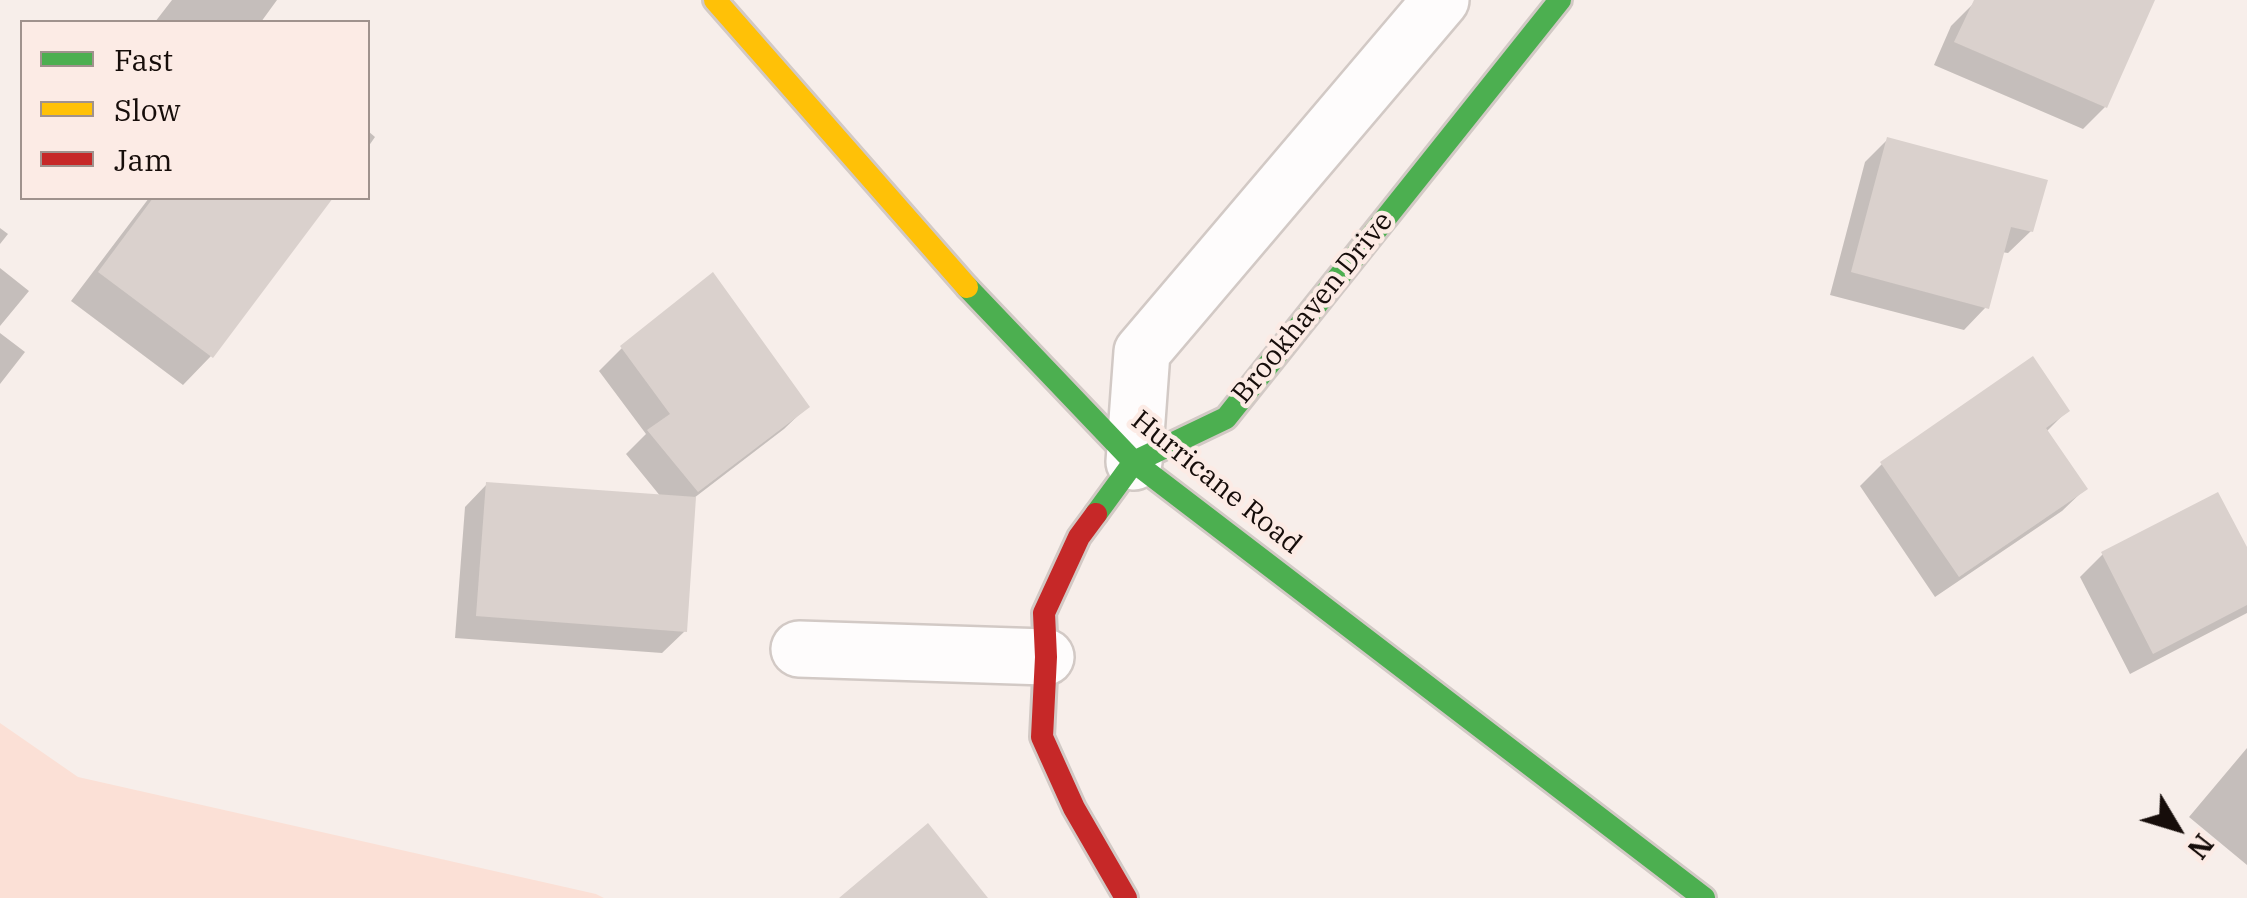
<!DOCTYPE html>
<style>
body{margin:0}
#map{position:relative;width:2247px;height:898px;overflow:hidden;background:#f7eeea;font-family:"IBM Plex Serif",serif}
canvas{display:block}
.legend{position:absolute;left:20px;top:20px;width:350px;height:180px;box-sizing:border-box;background:#fcebe5;border:2px solid #a0928d;margin:0;padding:12px 18px;list-style:none;font-size:30px;color:#160d0a}
.legend li{display:flex;align-items:center;gap:20px;height:50px}
.legend b{width:50px;border:2px solid #a0928d}
.north{position:absolute;left:2127px;top:778px;width:100px;height:100px;-webkit-text-stroke:8px #fcebe5;paint-order:stroke;rotate:128deg;font-size:28px;font-weight:700;line-height:40px;text-align:center;color:#160d0a}
.north::after{content:'';display:block;margin:auto;width:35px;height:45px;background:#160d0a;clip-path:polygon(50% 0,100% 100%,50% 72%,0 100%)}
</style>
<div id="map">
<canvas width="2247" height="898"></canvas>
<ul class="legend">
<li><b style="height:12px;background:#4caf50"></b>Fast</li>
<li><b style="height:12px;background:#ffc107"></b>Slow</li>
<li><b style="height:12px;background:#c62828"></b>Jam</li>
</ul>
<div class="north">N</div>
</div>
<script>
const g = document.querySelector('canvas').getContext('2d');
g.lineJoin = 'round';
function paint(path, color) {
  g.fillStyle = color;
  g.fill(path, 'evenodd');
}
function stroke(path, color, width, dash) {
  g.strokeStyle = color;
  g.lineWidth = width;
  g.lineCap = dash ? 'butt' : 'round';
  g.setLineDash(dash || []);
  g.stroke(path);
}
function drawText(font, color, halo, rows, align = 'center') {
  g.font = font + ' "IBM Plex Serif",serif';
  g.lineWidth = 9;
  g.setLineDash([]);
  g.textBaseline = 'middle';
  g.strokeStyle = halo;
  g.fillStyle = color;
  for (const [text, x, y, turn = 0] of rows) {
    g.save();
    g.translate(x, y);
    g.rotate((+turn || 0) * Math.PI / 180);
    g.textAlign = isNaN(turn) ? turn : align;
    if (halo) g.strokeText(text, 0, 0);
    g.fillText(text, 0, 0);
    g.restore();
  }
}
paint(new Path2D(`
 M0,723l78,54 518,117 8,4h-604z`), '#fbe0d6');
paint(new Path2D(`
 M172,0h105l-16,22h-106z
 M1988,0h164l-47,107 -22,22 -149,-64 17,-39 23,-23z
 M368,131l7,6 -7,10z
 M1887,140l144,91 -23,22 -7,-1 -15,55 -22,23 -134,-35 35,-133z
 M149,198h181l-119,158 -28,29 -112,-84z
 M0,228l8,6 -8,10z
 M0,268l29,23 -29,35z
 M712,276l95,131 -23,22 -90,69 -9,133 -23,22 -207,-15 10,-131 22,-23 174,13 -35,-43 20,-20 -47,-63 23,-23z
 M0,333l25,19 -25,32z
 M2067,411l-21,21 39,57 -23,22 -127,86 -75,-111 22,-22z
 M2247,553v60l-117,61 -50,-97 23,-23z
 M2247,748v117l-58,-48z`), '#0003');
paint(new Path2D(`
 M1974,0h181l-48,108 -153,-66z
 M1887,137l161,43 -15,52 -22,-5 -22,82 -138,-37z
 M153,198h180l-120,160 -115,-86z
 M713,272l97,135 -112,85 -51,-62 23,-16 -50,-68z
 M2033,356l37,55 -24,17 42,61 -129,88 -79,-115z
 M486,482l210,15 -9,135 -211,-16z
 M2218,492l29,55v58l-94,49 -52,-102z
 M928,823l60,75h-149z`), '#dad1cd');
const street = new Path2D(`
 M1134,462l8,-110 299,-352
 M799,649l247,8`);
const fast = new Path2D(`
 M967,287l167,175 570,436
 M1096,514l38,-52 92,-44 334,-418`);
const slow = new Path2D(`
 M715,0l252,287`);
const jam = new Path2D(`
 M1096,514l-17,23 -35,76 2,44 -4,80 32,71 52,90`);
stroke(street, '#d2c9c5', 60);
stroke(fast, '#d2c9c5', 28);
stroke(slow, '#d2c9c5', 28);
stroke(jam, '#d2c9c5', 28);
stroke(street, '#fefcfc', 55);
stroke(fast, '#4caf50', 22);
stroke(slow, '#ffc107', 22);
stroke(jam, '#c62828', 22);
drawText('28px', '#160d0a', '#fcebe5', [
 ["Brookhaven Drive",1313,308,-51],
 ["Hurricane Road",1216,483,39]
]);
</script>
